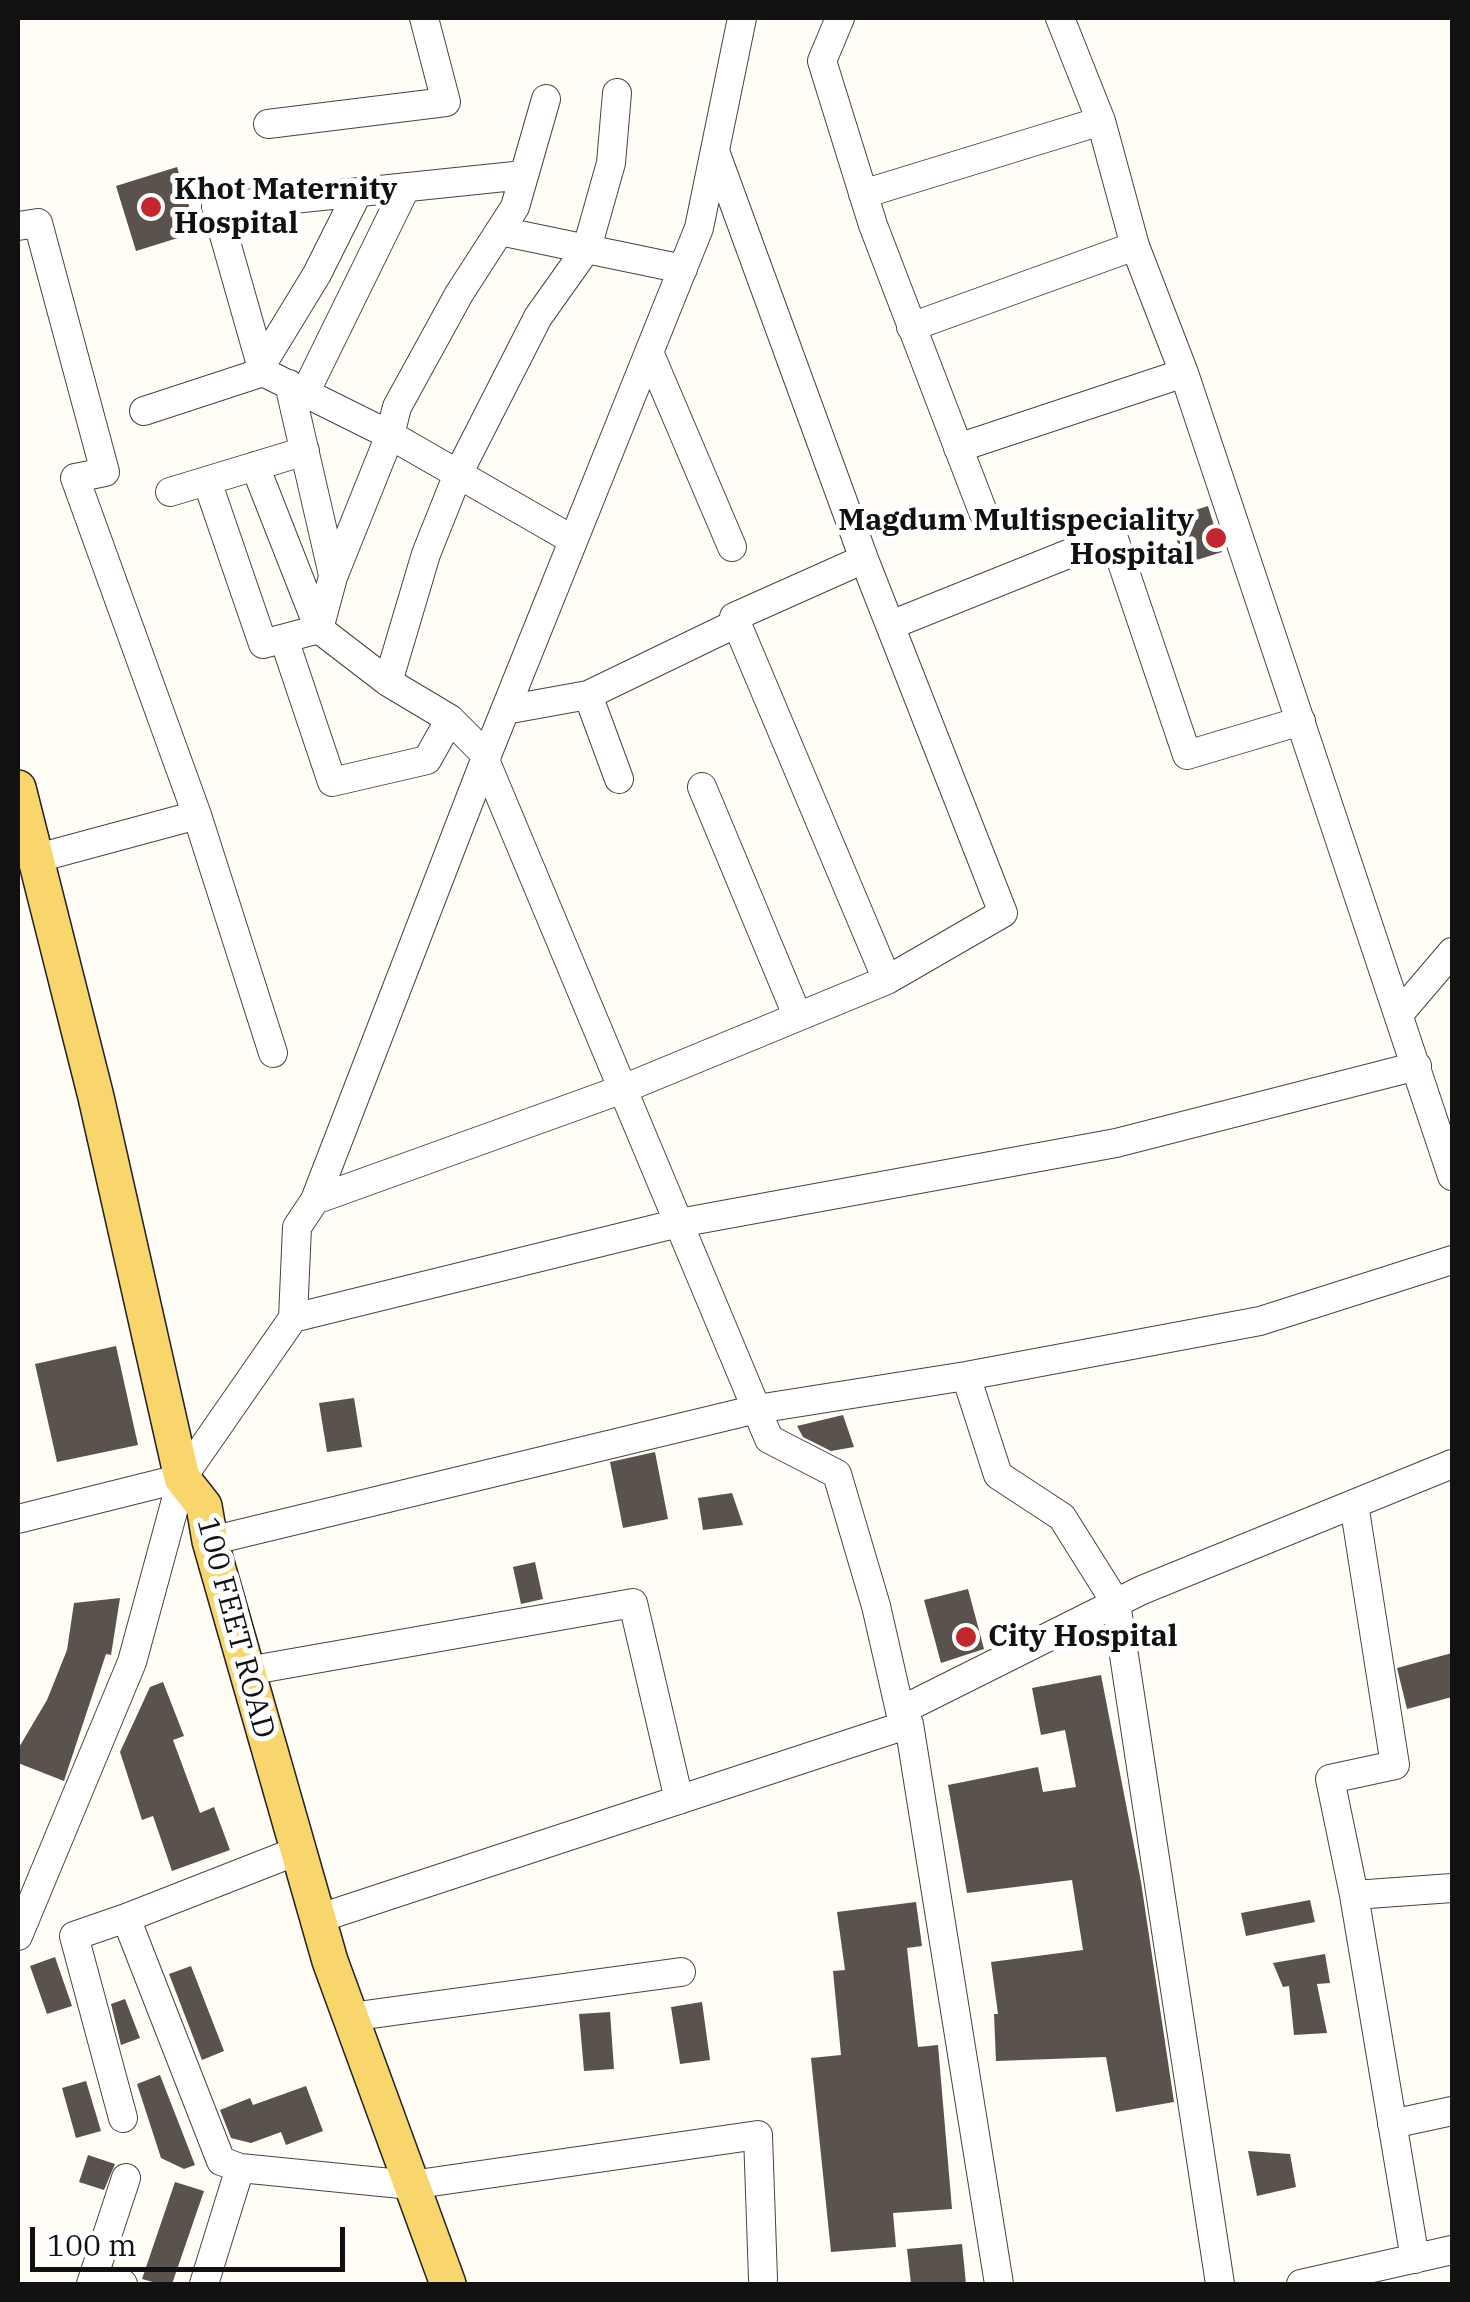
<!DOCTYPE html>
<style>
body{margin:0}
#map{position:relative;width:1470px;height:2302px;overflow:hidden;background:#fffdf5;font-family:"IBM Plex Serif",serif}
canvas{display:block}
.frame{position:absolute;inset:0;border:20px solid #111;pointer-events:none}
.scale{position:absolute;left:30px;top:2227px;width:315px;height:45px;box-sizing:border-box;border:5px solid #111;border-top:0;padding-left:12px;font-size:30px;line-height:35px;white-space:nowrap;color:#111;-webkit-text-stroke:8px #fff;paint-order:stroke}
</style>
<div id="map">
<canvas width="1470" height="2302"></canvas>
<div class="frame"></div>
<div class="scale">100 m</div>
</div>
<script>
const g = document.querySelector('canvas').getContext('2d');
g.lineJoin = 'round';
function paint(path, color) {
  g.fillStyle = color;
  g.fill(path, 'evenodd');
}
function stroke(path, color, width, dash) {
  g.strokeStyle = color;
  g.lineWidth = width;
  g.lineCap = dash ? 'butt' : 'round';
  g.setLineDash(dash || []);
  g.stroke(path);
}
function drawText(font, color, halo, rows, align = 'center') {
  g.font = font + ' "IBM Plex Serif",serif';
  g.lineWidth = 10;
  g.setLineDash([]);
  g.textBaseline = 'middle';
  g.strokeStyle = halo;
  g.fillStyle = color;
  for (const [text, x, y, turn = 0] of rows) {
    g.save();
    g.translate(x, y);
    g.rotate((+turn || 0) * Math.PI / 180);
    g.textAlign = isNaN(turn) ? turn : align;
    if (halo) g.strokeText(text, 0, 0);
    g.fillText(text, 0, 0);
    g.restore();
  }
}
paint(new Path2D(`
 M177,167l20,65 -61,19 -20,-65z
 M1208,506l14,46 -38,12 -14,-46z
 M116,1346l22,99 -81,17 -22,-98z
 M354,1398l8,49 -35,5 -8,-49z
 M843,1415l11,32 -23,4 -28,-14 -6,-11z
 M655,1452l13,67 -45,9 -13,-66z
 M732,1493l11,32 -40,5 -5,-32z
 M535,1562l8,37 -22,5 -8,-37z
 M968,1589l16,60 -43,14 -17,-63z
 M120,1598l-9,57 -5,-1 -42,127 -46,-18v-14l29,-49 20,-50 7,-47z
 M1452,1653v44l-45,12 -10,-41z
 M1101,1675l40,207 33,220 -58,10 -10,-55 -110,4 -2,-47h4l-7,-52 92,-12 -11,-70 -105,13 -19,-108 90,-18 5,25 33,-5 -11,-57 -24,5 -9,-47z
 M163,1682l21,54 -11,4 27,73 14,-6 16,43 -58,21 -19,-55 -11,4 -22,-68 30,-65z
 M1310,1900l5,22 -69,14 -5,-23z
 M916,1902l6,44 -15,2 11,99 20,-2 14,164 -59,4 3,34 -65,5 -20,-194 30,-3 -8,-84 12,-1 -8,-58z
 M1325,1954l5,29 -13,1 10,49 -33,2 -5,-49 -6,1 -10,-24z
 M55,1957l17,49 -25,8 -17,-48z
 M191,1966l33,85 -22,9 -33,-86z
 M125,1999l15,39 -19,7 -10,-41z
 M702,2002l8,58 -30,4 -9,-57z
 M610,2012l4,57 -30,2 -5,-57z
 M160,2075l35,90 -11,4 -23,-11 -24,-74z
 M86,2081l15,50 -25,7 -14,-50z
 M306,2086l17,45 -37,14 -5,-13 -30,11 -20,-5 -11,-28 30,-12 3,7z
 M1248,2151l42,3 6,33 -39,9z
 M88,2155l27,9 -11,26 -25,-8z
 M175,2182l29,9 -32,93h-12l-18,-5z
 M962,2244l4,40h-55l-4,-35z`), '#5a524d');
const minor = new Path2D(`
 M840,18l-18,43 51,164 110,287
 M1060,18l41,103 34,125 49,127 268,803
 M268,124l178,-22 -22,-84
 M863,194l238,-73
 M18,226l20,-3 67,249 -30,6 122,337 76,238
 M500,231l183,38
 M911,327l224,-81
 M649,352l83,195
 M261,366l56,-92 41,-82
 M263,372l-47,-165 308,-32
 M289,384l44,191
 M306,391l100,-204
 M144,411l119,-39 127,63 183,105
 M958,448l226,-75
 M207,481l56,163 56,-15 -64,-163
 M170,492l135,-41
 M864,559l-130,58 153,363
 M891,625l222,-89 74,219 114,-34
 M284,639l48,143 95,-22 23,-41
 M388,682l38,-128 32,-80 80,-157 49,-69 24,-85 6,-70
 M588,695l31,84
 M505,710l83,-15 149,-72
 M487,756l-37,-37 -62,-37 -69,-53 14,-52 57,-142 7,-28 62,-113 56,-87 31,-108
 M485,760l284,679 68,35 39,132 24,105
 M702,787l95,228
 M34,859l163,-44
 M1400,1013l52,-61
 M315,1200l308,-111 264,-109 116,-67 -139,-354 -148,-405
 M293,1318l386,-95 437,-80 301,-77
 M966,1376l32,99 64,42 54,86 104,681
 M1354,1504l41,261 -65,14 24,116 61,364
 M18,1519l164,-41
 M210,1541l547,-132 209,-33 294,-55 192,-61
 M247,1671l386,-68 46,197
 M1354,1895l98,-7
 M317,1919l592,-195
 M18,1936l114,-274 50,-184 111,-160 4,-91 18,-27 170,-440 214,-532 43,-210
 M350,2017l331,-45
 M123,2118l-49,-182 52,-18
 M1392,2124l60,-13
 M240,2168l-19,-7 -95,-243 171,-67
 M93,2278l30,6
 M91,2284l35,-106
 M204,2284l36,-116 171,17 347,-50 5,144
 M999,2284l-90,-560 -9,-13 242,-121 310,-126
 M1301,2284l151,-34`);
const major = new Path2D(`
 M18,788l78,309 86,381 22,28 6,35 120,420 118,323`);
stroke(minor, '#444', 30);
stroke(major, '#222', 38);
stroke(minor, '#fff', 28);
stroke(major, '#f9d66b', 35);
for (const [x, y, r, color] of [
 [151,207,12,"#c4262e"],
 [1216,538,12,"#c4262e"],
 [966,1637,12,"#c4262e"]
]) {
  const dot = new Path2D();
  dot.arc(x, y, r, 0, 2 * Math.PI);
  g.fillStyle = color;
  g.fill(dot);
  stroke(dot, '#fff', 4);
}
drawText('bold 30px', '#111', '#fff', [
 ["Khot Maternity",174,190],
 ["Hospital",174,224],
 ["Magdum Multispeciality",1194,521,"right"],
 ["Hospital",1194,555,"right"],
 ["City Hospital",988,1637]
], 'left');
drawText('30px', '#111', '#fff', [
 ["100 FEET ROAD",235,1628,75]
]);
</script>
